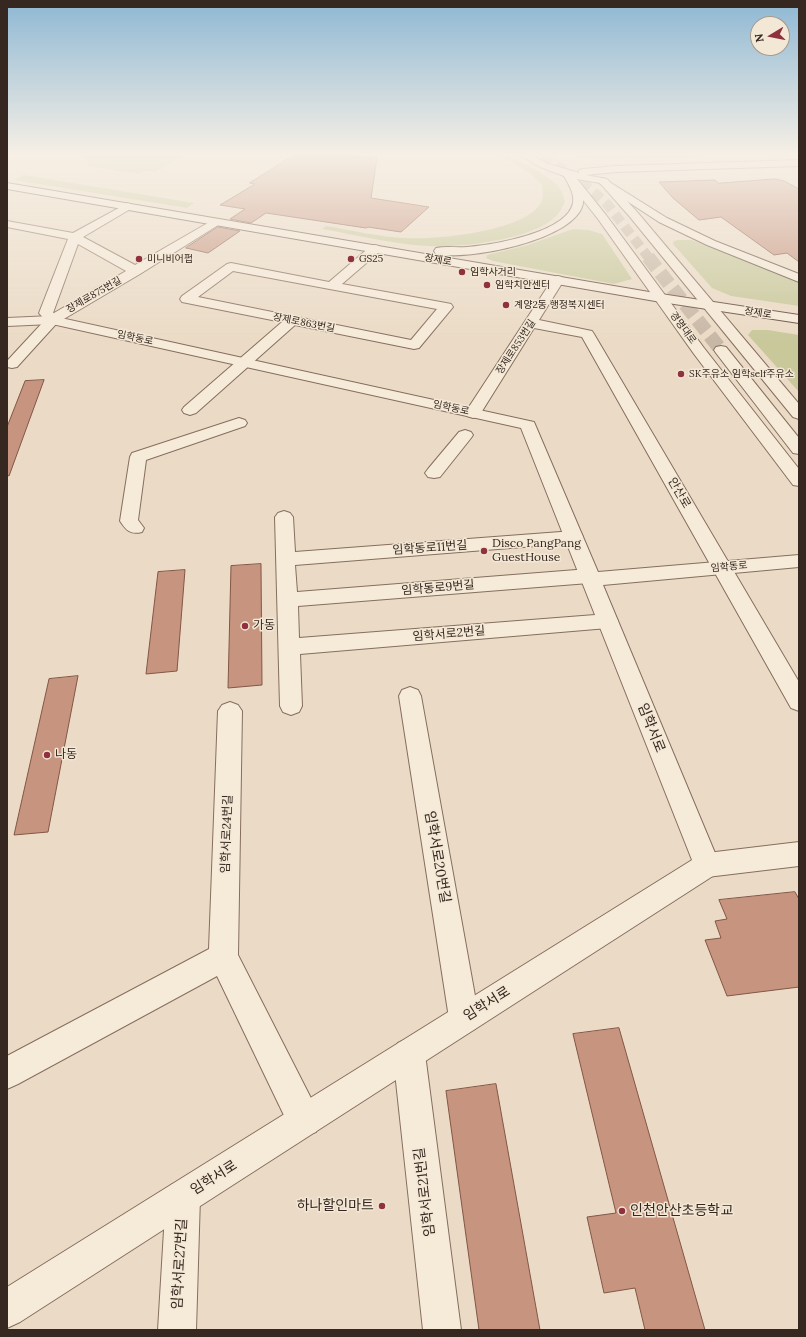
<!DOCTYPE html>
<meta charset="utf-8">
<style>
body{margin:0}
#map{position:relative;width:806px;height:1337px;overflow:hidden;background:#ebdbc6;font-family:Lora,serif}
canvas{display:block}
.frame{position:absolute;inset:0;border:8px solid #362820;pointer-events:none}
.north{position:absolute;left:750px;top:16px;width:40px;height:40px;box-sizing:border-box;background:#f3e7d5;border:1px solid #a79b8d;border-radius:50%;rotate:260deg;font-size:11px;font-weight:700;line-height:16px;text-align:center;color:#362820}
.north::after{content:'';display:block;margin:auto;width:14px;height:18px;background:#8f323e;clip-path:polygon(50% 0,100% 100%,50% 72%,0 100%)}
</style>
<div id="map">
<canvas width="806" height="1337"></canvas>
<div class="frame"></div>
<div class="north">N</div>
</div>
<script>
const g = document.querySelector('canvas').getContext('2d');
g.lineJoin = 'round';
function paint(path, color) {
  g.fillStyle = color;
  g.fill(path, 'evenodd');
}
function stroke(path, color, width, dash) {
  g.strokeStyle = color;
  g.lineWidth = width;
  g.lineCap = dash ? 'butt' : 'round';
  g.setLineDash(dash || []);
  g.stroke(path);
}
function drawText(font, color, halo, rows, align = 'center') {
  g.font = font + ' Lora,"Noto Sans KR",serif';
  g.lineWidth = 3;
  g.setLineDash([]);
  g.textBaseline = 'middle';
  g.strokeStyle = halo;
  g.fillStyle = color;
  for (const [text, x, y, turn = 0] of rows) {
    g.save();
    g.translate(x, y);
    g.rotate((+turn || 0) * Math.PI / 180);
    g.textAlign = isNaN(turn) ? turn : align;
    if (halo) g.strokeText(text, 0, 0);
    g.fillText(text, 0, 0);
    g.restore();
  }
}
paint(new Path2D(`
 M85,155h101l-31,17 -11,-1 -6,3 -50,-8z
 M499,155c15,0 47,19 58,30 5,5 6,11 8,17 -3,5 -5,11 -10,15 -23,23 -96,31 -128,29 -35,-2 -71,-11 -105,-17l4,-3c26,4 52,11 79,12 29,2 125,-6 137,-38 2,-4 0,-11 0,-15l-11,-11z
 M574,155l12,2 172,-2 -163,4 -15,-1z
 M24,175l170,28 -7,5 -173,-28z
 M573,229l16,1 13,4 30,45 -18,5 -121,-23 -7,-3 1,-3 41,-10z
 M678,240h14l107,42v24l-68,-10 -19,-8 -39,-44 1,-3z
 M752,330h16l31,5v57l-51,-57z`), '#c8c89b');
const building = new Path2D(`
 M294,155h55l28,3 -6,40 58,9 -28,25 -33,-5 -2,1 -100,-15 -15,10 -21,-4 15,-10 -25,-4 35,-21 -5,-1z
 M775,179l9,2 15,8v73l-12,-9 -13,2 -53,-38 -22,3 -26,-22 -14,-16 56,-2 3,3z
 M218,227l22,4 -32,22 -22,-5z
 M44,380l-35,96 -2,-1v-48l18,-46z
 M261,564l1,121 -34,3 3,-122z
 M185,570l-8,101 -31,3 12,-102z
 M78,676l-30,156 -34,3 35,-156z
 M795,892l4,7v88l-72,9 -22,-56 16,-2 -6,-17 12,-2 -8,-19z
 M619,1028l86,302h-60l-10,-42 -31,5 -17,-76 29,-4 -43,-179z
 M496,1084l44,246h-61l-33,-239z`);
paint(building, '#c6947f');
stroke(building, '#825645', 1);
stroke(new Path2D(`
 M543,156c24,14 45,30 65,49l41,53`), '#c7b7a5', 10, [10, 5.5]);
stroke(new Path2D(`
 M648,257l73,93`), '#c7b7a5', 14, [14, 6]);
const minor = new Path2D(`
 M128,203l5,3 -1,2 -49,29 52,28 78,-45h8l2,2 -83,52 -83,49 -40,44 -5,1 -5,-1v-6l38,-41 -6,-7 29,-74 -61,-12v-6l66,12zM78,244l48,27 -72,42h-1z
 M375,245l4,1 2,3 -2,3 -37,32 104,19 5,1 2,3 -34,41 -5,1 -119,-24 -99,88 -6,2 -6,-2 -2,-3 2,-3 98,-85 -100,-20 -2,-3 2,-3 45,-32 4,-1 98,19 42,-36zM233,271l204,38 -26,31 -213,-43z
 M558,276l4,1 2,3 -25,40 48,10 5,1 2,3 205,348v29l-8,-3 -209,-371 -48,-9 -55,88 -6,2 -6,-2 -2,-3 87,-133 2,-3z
 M239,418l6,2 2,3 -2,3 -99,34 -8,60 6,8 -2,4c-12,3 -16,-2 -22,-11l10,-64 2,-4z
 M465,430l6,2 2,3 -2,3 -31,39 -6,1 -6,-1 -3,-4 3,-4 31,-37z
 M284,511l6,2 3,4 2,35 279,-21 7,2 2,4 -2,4 -7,2 -279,22 2,27 292,-23 7,2 3,5 -3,5 -7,2 -291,23 1,32 309,-24 7,2 3,5 -3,5 -7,2 -308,26 2,52 -3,6 -8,3 -8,-3 -3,-6 -5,-189 3,-4z
 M410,687l8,3 3,6 58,322 -4,11 -11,4 -11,-4 -4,-11 -50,-322 3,-6z
 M230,702l8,3 4,6 -4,244 78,153 4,12 -4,12 -12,4 -12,-4 -75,-156 -199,108 -11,5v-33l202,-107 9,-238 4,-6z
 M799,842v24l-92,11 -9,-3 -4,-9 4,-9 9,-3z
 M409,1038l11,5 5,11 36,276h-38l-30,-276 5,-11z
 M183,1180l12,5 5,12 -4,133h-38l8,-133 5,-12z`);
const tertiary = new Path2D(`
 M519,155h12l15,8 33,10v-3l4,-1 33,-3 183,-6v6l-183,6 -30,3 21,4 31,34 161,191v15l-6,-2 -163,-200 -30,-34 -23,-4 29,36 98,133 95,121v17l-6,-1 -99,-131 -96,-135 -34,-43 -24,-9z
 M52,316l482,106 64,150 201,-17v12l-196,18 117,280 -4,9 -696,448 -13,6v-41l685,-427 -171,-432 -469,-104 -45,2v-8z
 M721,346l5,1 73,91v16l-6,-1 -77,-100 -2,-3 2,-3z`);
const secondary = new Path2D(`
 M568,171l4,1c5,8 13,21 11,31 -6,37 -116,58 -147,51l-2,-3 2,-3c10,-2 20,0 31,-1 25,-2 100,-14 106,-44 2,-10 -6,-21 -10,-29z
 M603,178l64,40 48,23 84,33v8l-92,-37 -48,-23 -60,-39 -1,-2 1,-2z
 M7,183l654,111 138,21v8l-138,-21 -654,-113z`);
stroke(minor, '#856e5d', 2);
stroke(tertiary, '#856e5d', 2);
stroke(secondary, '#674f40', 2);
paint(minor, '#f6ead9');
paint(tertiary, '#f6ead9');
paint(secondary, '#f6ead9');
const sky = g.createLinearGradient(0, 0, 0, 342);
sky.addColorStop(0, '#8eb8d4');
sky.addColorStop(0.45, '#f6efe5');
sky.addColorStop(1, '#f6efe500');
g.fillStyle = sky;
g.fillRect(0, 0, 806, 342);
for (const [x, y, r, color] of [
 [139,259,4,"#8f323e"],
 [351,259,4,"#8f323e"],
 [462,272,4,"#8f323e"],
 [487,285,4,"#8f323e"],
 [506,305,4,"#8f323e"],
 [681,374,4,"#8f323e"],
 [484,551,4,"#8f323e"],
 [245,626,4,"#8f323e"],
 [47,755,4,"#8f323e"],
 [382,1206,4,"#8f323e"],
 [622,1211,4,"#8f323e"]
]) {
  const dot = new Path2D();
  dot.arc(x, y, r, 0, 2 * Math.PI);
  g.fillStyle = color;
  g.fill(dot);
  stroke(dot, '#f3e7d5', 1.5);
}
drawText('10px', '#362820', '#f3e7d5', [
 ["미니비어펍",147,259],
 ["GS25",359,259],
 ["임학사거리",470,272],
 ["임학치안센터",495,285],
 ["계양2동 행정복지센터",514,305],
 ["SK주유소 임학self주유소",689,374]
], 'left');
drawText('10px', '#362820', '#f3e7d5', [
 ["장제로",438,260,10],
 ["장제로875번길",94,295,-30],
 ["장제로",758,313,9],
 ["장제로863번길",304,323,11],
 ["경명대로",683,328,54],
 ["임학동로",135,338,12],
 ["장제로853번길",516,347,-57],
 ["임학동로",451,408,12],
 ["임학동로",729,567,-5]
]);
drawText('12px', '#362820', '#f3e7d5', [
 ["안산로",679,493,60],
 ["임학동로11번길",430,548,-4],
 ["임학동로9번길",438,588,-5],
 ["임학서로2번길",449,634,-5],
 ["임학서로24번길",227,834,-88]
]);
drawText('12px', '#362820', '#f3e7d5', [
 ["Disco PangPang",492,544],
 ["GuestHouse",492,558],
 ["가동",253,626],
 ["나동",55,755]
], 'left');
drawText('14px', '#362820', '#f3e7d5', [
 ["임학서로",651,728,68],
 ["임학서로20번길",437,857,80],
 ["임학서로",487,1004,-32],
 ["임학서로",214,1178,-32],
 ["임학서로21번길",425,1192,-97],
 ["임학서로27번길",180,1264,-87]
]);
drawText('14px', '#362820', '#f3e7d5', [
 ["하나할인마트",374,1206],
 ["인천안산초등학교",630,1211,"left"]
], 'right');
</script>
